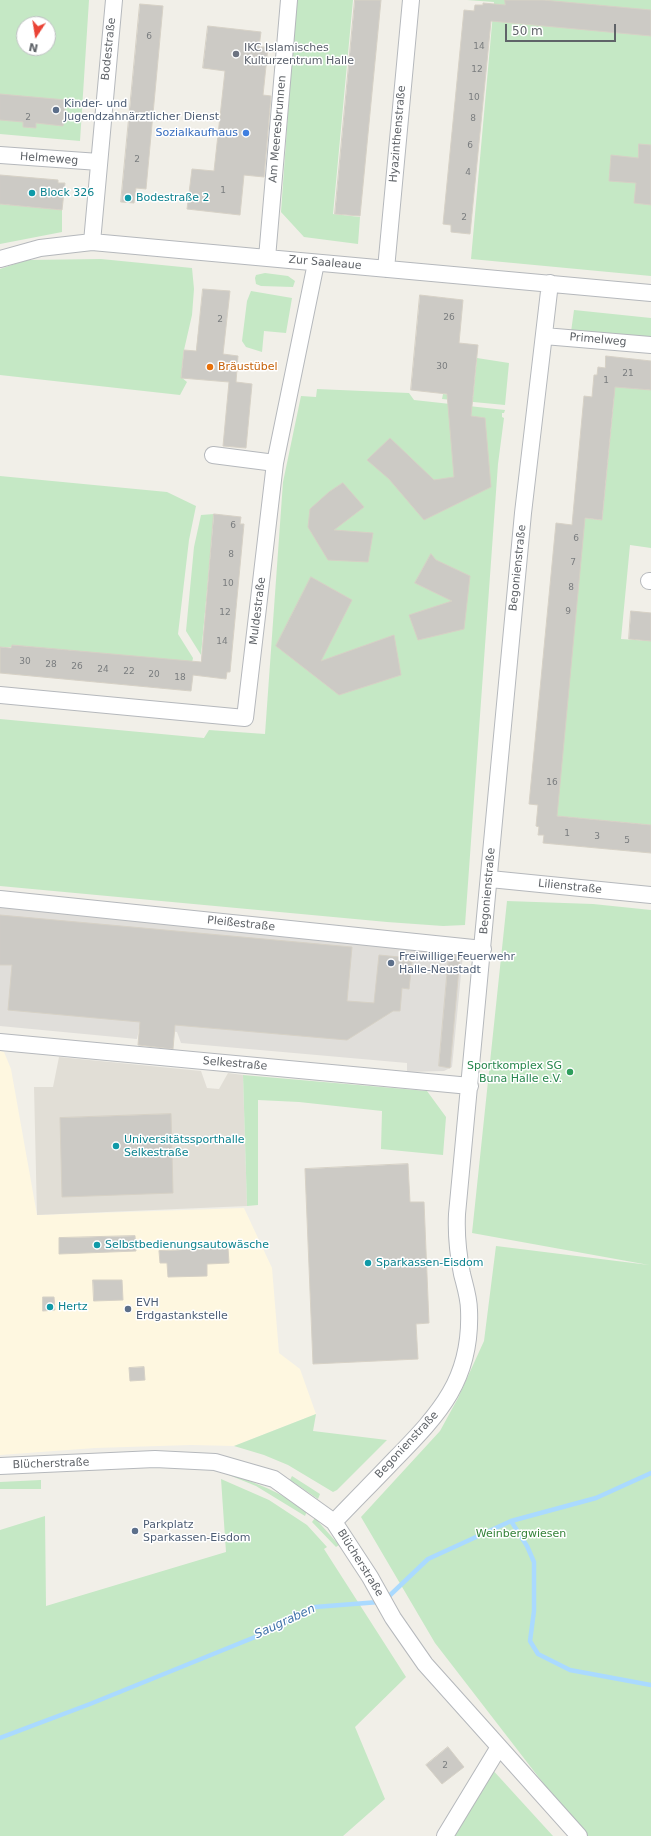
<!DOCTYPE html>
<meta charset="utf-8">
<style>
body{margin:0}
#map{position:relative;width:651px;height:1836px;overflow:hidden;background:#f1efe8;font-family:"DejaVu Sans",sans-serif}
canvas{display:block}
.north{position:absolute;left:16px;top:16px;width:40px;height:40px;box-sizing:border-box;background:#fff;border:1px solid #bfc1c3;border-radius:50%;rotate:192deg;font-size:11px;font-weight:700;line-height:16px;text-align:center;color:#5f6368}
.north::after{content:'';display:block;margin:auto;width:14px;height:18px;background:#ea4335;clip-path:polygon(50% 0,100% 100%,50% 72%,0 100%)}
.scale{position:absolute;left:505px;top:24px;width:111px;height:18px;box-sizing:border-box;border:2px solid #5f6368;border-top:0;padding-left:5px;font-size:12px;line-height:14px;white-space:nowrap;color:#5f6368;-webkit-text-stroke:3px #fff;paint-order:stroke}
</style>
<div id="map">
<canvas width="651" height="1836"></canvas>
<div class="north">N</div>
<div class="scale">50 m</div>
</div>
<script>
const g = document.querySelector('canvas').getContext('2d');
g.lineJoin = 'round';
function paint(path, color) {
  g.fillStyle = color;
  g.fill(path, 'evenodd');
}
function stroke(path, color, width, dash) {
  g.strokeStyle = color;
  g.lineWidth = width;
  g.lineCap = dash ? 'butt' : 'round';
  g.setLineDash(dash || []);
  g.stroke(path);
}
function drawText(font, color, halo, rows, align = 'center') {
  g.font = font + ' "DejaVu Sans",sans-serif';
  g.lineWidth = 3;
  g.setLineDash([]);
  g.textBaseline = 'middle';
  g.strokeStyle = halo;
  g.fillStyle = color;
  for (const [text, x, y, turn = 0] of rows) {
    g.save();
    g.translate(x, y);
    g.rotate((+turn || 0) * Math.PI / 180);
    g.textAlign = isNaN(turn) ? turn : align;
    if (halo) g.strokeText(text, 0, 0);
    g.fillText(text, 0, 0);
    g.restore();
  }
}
paint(new Path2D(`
 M0,1051l4,1 7,17 26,146 207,-7 28,60 7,85 21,16 16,45 -82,32 -43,-1 -96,3 -95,7z`), '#fef7e0');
paint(new Path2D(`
 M0,906l463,48 -11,113 -8,4 -37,1v-9l-226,-20 -4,-11 -38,-3 -2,10 -137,-13z`), '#e0deda');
paint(new Path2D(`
 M59,1057l142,14 6,17 12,1 9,-16 15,2 4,131 -210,9 -3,-128h19z`), '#e1ded6');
paint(new Path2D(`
 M0,0h89l-9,141 -80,-7zM24,24h24v24h-24z
 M296,0h57l-20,214 27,3 -2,27 -54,-7 -23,-25z
 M467,0h184v276l-180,-17 23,-257z
 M0,204l62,6v22l-62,12z
 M101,259l91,9 2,21 -2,26 -8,35 -3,27 6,5 -7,13 -180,-20v-106l27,-9z
 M265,273l23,3 7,5 -2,6 -32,-1 -5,-2 -1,-6 1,-3z
 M251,291l41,7 -6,35 -22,-2 -2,21 -16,-5 -4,-6 5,-40z
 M574,310l77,8v21l-80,-7z
 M477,358l32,5 -4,42 -63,-6 1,-5 30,3z
 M603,385l48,5v158l-21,-3 -9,94 30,2v184l-105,-10 37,-297 19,2 12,-121 -12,-1z
 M317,389l92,4 5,7 91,10 -1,3h-2v4l2,1 -6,46 -33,461 -22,1 -56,-4 -387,-36v-167l204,19 5,-8 56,4 18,-252 18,-86 15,1z
 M0,476l167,16 29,14 -7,34 -11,94 15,24 -1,5 -180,-18 -1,2h-11z
 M214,514l-13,141 -15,-24 8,-84 7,-32z
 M507,901l86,3 58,6v926h-67l-149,-193 -74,-126 79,-86 18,-33 26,-57 12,-95 153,19 -177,-32z
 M243,1075l184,16 19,26 -3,38 -62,-6 1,-38 -83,-9 -41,-2v105l-11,1z
 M316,1414l-3,17 74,9 -50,50 -4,2 -45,-27 -24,-10 -30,-9z
 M224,1473c35,10 53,18 83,38l-2,5 -49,-30z
 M292,1476l28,18 -2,5 -28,-19z
 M221,1479l48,21 38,25 20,22 -3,2 82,128 -51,50 30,72 -42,37h-343v-306l45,-14 1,90 180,-54z
 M41,1480v9h-41v-7z
 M315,1518l24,27 -3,2 -24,-25z
 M490,1767l63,69h-104z`), '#c5e8c5');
stroke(new Path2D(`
 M511,1521l16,25 7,16v49l-4,30 8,13 32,16 81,15
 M386,1599l42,-40 83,-38 85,-23 55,-25
 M0,1738l90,-34 175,-71 50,-26 64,-5`), '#aadaff', 4.5);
const building = new Path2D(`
 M355,0h26l-21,216 -25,-2z
 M505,0h38l108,10v26l-160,-15 -21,213 -19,-2v-7l-8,-1 21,-214 10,1 1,-6h8v-2l22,2z
 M140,4l23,2 -17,183 -10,-1 -2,15 -13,-1z
 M208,26l53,6 -2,15h9l-5,48 8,1 -7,81 -20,-2 -4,40 -53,-6 5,-40 22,2 11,-100 -22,-3z
 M0,94l66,6 -3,26 -27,-3v5l-13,-1v-5l-23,-2z
 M639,144l12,1v60l-17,-2 2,-20 -27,-2 2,-26 27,3z
 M0,175l58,5v3h7l-3,27 -62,-6z
 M203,289l27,2 -7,63 15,2 -2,26 16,2 -6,64 -23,-2 6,-64 -48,-4 3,-28 12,1z
 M420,295l43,5 -4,43 19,2 -7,71 14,2 6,69 -67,33 -35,-41 -22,-19 23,-22 44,42 20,-3 -7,-83 -36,-4z
 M606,356l45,5v29l-36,-3 -13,133 -17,-2 -28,298 94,9v28l-108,-10 1,-8h-6l1,-8 -3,-1 2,-21 -9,-1 27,-281 16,2 12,-129 8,1 2,-22h3l1,-8 7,1z
 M343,483l21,24 -30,23 39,3 -5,29 -40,-2 -20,-33 2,-18 19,-17z
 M214,514l27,3 -1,7h4l-14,148h-3l-1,7 -33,-4 -2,16 -191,-18v-26l11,1 1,-3 189,17z
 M431,554l5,6 34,16 -6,53 -46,11 -9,-25 43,-14 -37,-18z
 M311,577l41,23 -31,61 73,-26 7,40 -62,20 -63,-49z
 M631,611l20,2v28l-22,-2z
 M0,915l352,32 -5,54 27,2 5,-48 20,2v4l13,1 -3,27 -7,-1 -2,23h-7l-46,29 -172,-15 -2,24 -35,-4 2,-23 -132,-12 4,-45h-12z
 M449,955l11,1 -10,112 -11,-2z
 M171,1114l2,79 -111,4 -2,-79z
 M408,1164l2,38h14l5,121 -13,1 2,35 -105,5 -8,-195z
 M135,1236l1,15 -77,3v-16z
 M228,1248l1,15 -22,1v12l-39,1 -1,-14h-7l-1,-12z
 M93,1280h29l1,20 -29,1z
 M43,1297h11l1,13 -12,1z
 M144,1367l1,13 -15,1 -1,-13z
 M448,1747l16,20 -22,17 -16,-19z`);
paint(building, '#cccac5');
stroke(building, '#d6d1c6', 1);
const minor = new Path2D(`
 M0,155l99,7
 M92,242l22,-242
 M267,258l22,-258
 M0,259l40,-11 52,-6 559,51
 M386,269l25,-269
 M544,336l107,9
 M213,455l62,8
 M649,581h2
 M0,695l245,23 30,-255 41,-200
 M490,879l161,16
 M0,899l483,50
 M0,1042l470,44
 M0,1466l155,-7 60,3 59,17 60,43 36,55 23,41 32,46 154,172
 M334,1522c20,-21 41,-42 61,-63 45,-46 77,-80 74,-149 0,-12 -4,-24 -7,-36 -4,-20 -6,-39 -5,-60l66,-701 27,-230
 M445,1836l54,-89`);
stroke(minor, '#b5b8bc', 18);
stroke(minor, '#fff', 16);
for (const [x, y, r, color] of [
 [236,54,4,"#6b7280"],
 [56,110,4,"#5c6f8a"],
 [246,133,4,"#3f7fe0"],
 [32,193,4,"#0f9aa8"],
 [128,198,4,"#0f9aa8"],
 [210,367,4,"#e8710a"],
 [391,963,4,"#5c6f8a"],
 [570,1072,4,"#2e9e5b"],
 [116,1146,4,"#0f9aa8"],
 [97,1245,4,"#0f9aa8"],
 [368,1263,4,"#0f9aa8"],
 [50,1307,4,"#0f9aa8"],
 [128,1309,4,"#5c6f8a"],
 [135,1531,4,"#5c6f8a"]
]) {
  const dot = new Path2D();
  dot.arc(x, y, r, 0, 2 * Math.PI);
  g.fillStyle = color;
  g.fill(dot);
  stroke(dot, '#fff', 1.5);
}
drawText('9px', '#7a7d7f', null, [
 ["6",149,37],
 ["14",479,47],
 ["12",477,70],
 ["10",474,98],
 ["2",28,118],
 ["8",473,119],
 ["6",470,146],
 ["2",137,160],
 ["4",468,173],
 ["1",223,191],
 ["2",464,218],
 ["26",449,318],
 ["2",220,320],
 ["30",442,367],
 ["21",628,374],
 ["1",606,381],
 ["6",233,526],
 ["6",576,539],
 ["8",231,555],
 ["7",573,563],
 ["10",228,584],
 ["8",571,588],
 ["9",568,612],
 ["12",225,613],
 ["14",222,642],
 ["30",25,662],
 ["28",51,665],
 ["26",77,667],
 ["24",103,670],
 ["22",129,672],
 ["20",154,675],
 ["18",180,678],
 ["16",552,783],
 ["1",567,834],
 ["3",597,837],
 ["5",627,841],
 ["2",445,1766]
]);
drawText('11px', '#5b616d', '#fff', [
 ["IKC Islamisches",244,48],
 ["Kulturzentrum Halle",244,61]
], 'left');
drawText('11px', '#5f6368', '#fff', [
 ["Bodestraße",109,49,-84],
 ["Am Meeresbrunnen",278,129,-85],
 ["Hyazinthenstraße",398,134,-85],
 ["Helmeweg",49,159,4],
 ["Zur Saaleaue",325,263,5],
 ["Primelweg",598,340,5],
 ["Begonienstraße",518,568,-84],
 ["Muldestraße",258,611,-83],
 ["Lilienstraße",570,887,6],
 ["Begonienstraße",488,891,-85],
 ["Pleißestraße",241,924,6],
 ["Selkestraße",235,1064,5],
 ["Begonienstraße",407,1445,-47],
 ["Blücherstraße",51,1464,-2],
 ["Blücherstraße",360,1563,58]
]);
drawText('11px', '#4e5e75', '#fff', [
 ["Kinder- und",64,104],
 ["Jugendzahnärztlicher Dienst",64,117],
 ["Freiwillige Feuerwehr",399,957],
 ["Halle-Neustadt",399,970],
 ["EVH",136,1303],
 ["Erdgastankstelle",136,1316],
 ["Parkplatz",143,1525],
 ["Sparkassen-Eisdom",143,1538]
], 'left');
drawText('11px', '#366cbe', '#fff', [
 ["Sozialkaufhaus",238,133]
], 'right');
drawText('11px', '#0d838f', '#fff', [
 ["Block 326",40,193],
 ["Bodestraße 2",136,198],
 ["Universitätssporthalle",124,1140],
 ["Selkestraße",124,1153],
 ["Selbstbedienungsautowäsche",105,1245],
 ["Sparkassen-Eisdom",376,1263],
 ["Hertz",58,1307]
], 'left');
drawText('11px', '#c56008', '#fff', [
 ["Bräustübel",218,367]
], 'left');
drawText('11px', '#27864d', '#fff', [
 ["Sportkomplex SG",562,1066],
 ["Buna Halle e.V.",562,1079]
], 'right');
drawText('11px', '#348238', '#fff', [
 ["Weinbergwiesen",521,1534]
]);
drawText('italic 12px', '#4174aa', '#fff', [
 ["Saugraben",285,1622,-25]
]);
</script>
